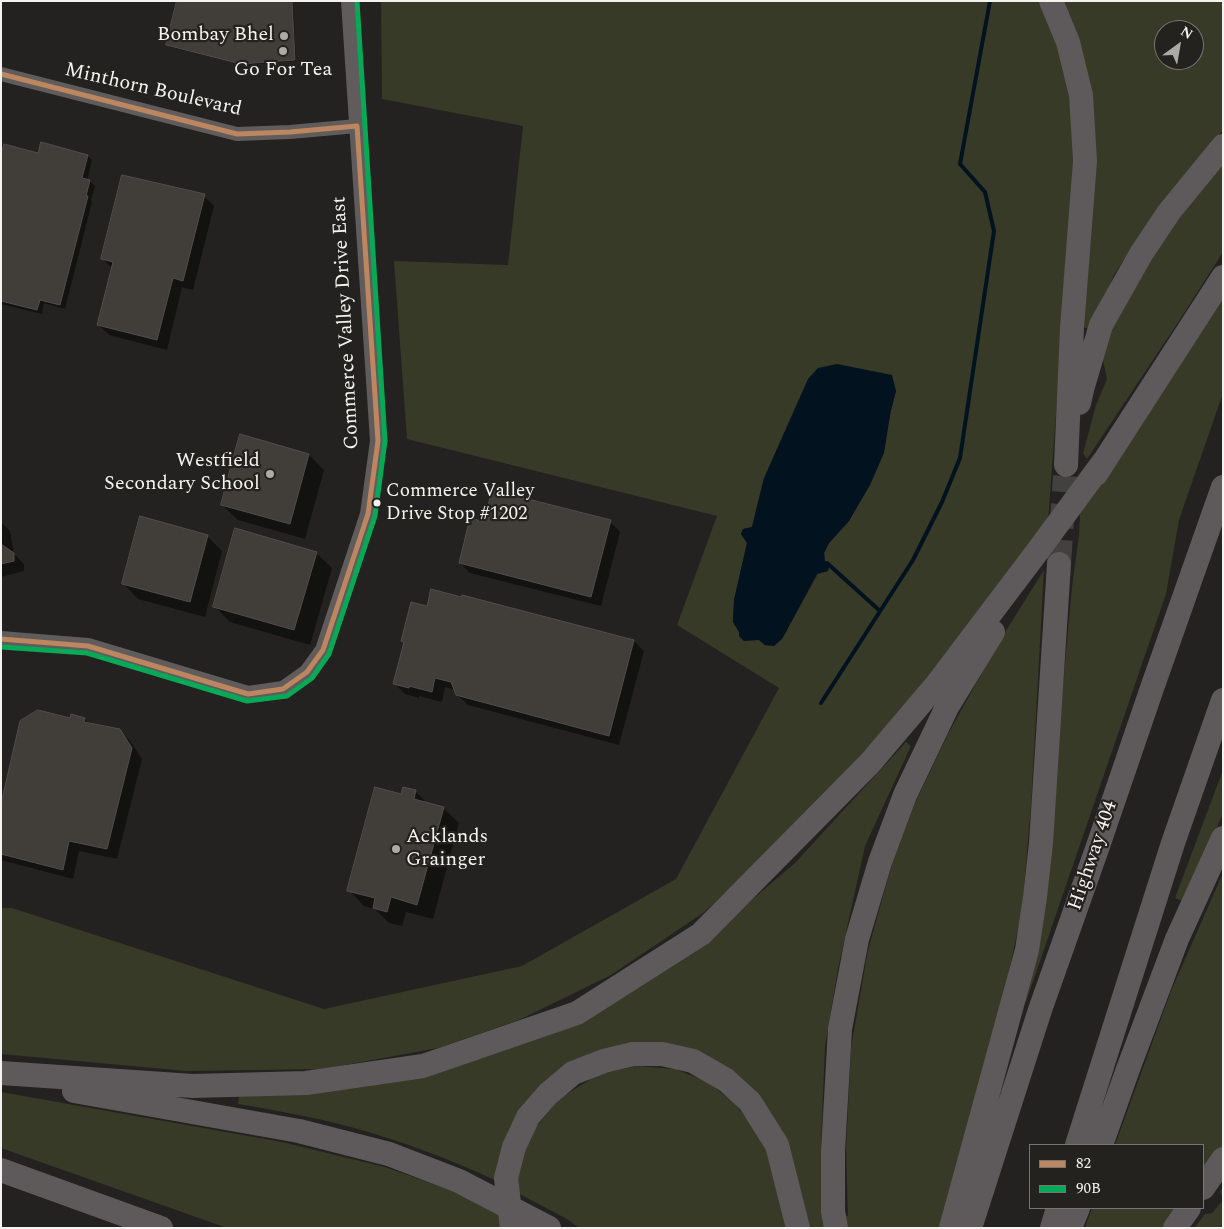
<!DOCTYPE html>
<style>
body{margin:0}
#map{position:relative;width:1224px;height:1229px;overflow:hidden;background:#232220;font-family:Spectral,serif}
canvas{display:block}
.frame{position:absolute;inset:0;border:2px solid #f4f3f0;pointer-events:none}
.legend{position:absolute;left:1029px;top:1144px;width:175px;height:65px;box-sizing:border-box;background:#24221f;border:1px solid #777673;margin:0;padding:6px 9px;list-style:none;font-size:15px;color:#f4f3f0}
.legend li{display:flex;align-items:center;gap:10px;height:25px}
.legend b{width:25px;border:1px solid #777673}
.north{position:absolute;left:1154px;top:20px;width:50px;height:50px;box-sizing:border-box;background:#24221f;border:1px solid #777673;border-radius:50%;rotate:32deg;font-size:14px;font-weight:700;line-height:20px;text-align:center;color:#f4f3f0}
.north::after{content:'';display:block;margin:auto;width:18px;height:22px;background:#abaaa7;clip-path:polygon(50% 0,100% 100%,50% 72%,0 100%)}
</style>
<div id="map">
<canvas width="1224" height="1229"></canvas>
<div class="frame"></div>
<ul class="legend">
<li><b style="height:6px;background:#bb8660"></b>82</li>
<li><b style="height:6px;background:#06aa56"></b>90B</li>
</ul>
<div class="north">N</div>
</div>
<script>
const g = document.querySelector('canvas').getContext('2d');
g.lineJoin = 'round';
function paint(path, color) {
  g.fillStyle = color;
  g.fill(path, 'evenodd');
}
function stroke(path, color, width, dash) {
  g.strokeStyle = color;
  g.lineWidth = width;
  g.lineCap = dash ? 'butt' : 'round';
  g.setLineDash(dash || []);
  g.stroke(path);
}
function drawText(font, color, halo, rows, align = 'center') {
  g.font = font + ' Spectral,serif';
  g.lineWidth = 4.5;
  g.setLineDash([]);
  g.textBaseline = 'middle';
  g.strokeStyle = halo;
  g.fillStyle = color;
  for (const [text, x, y, turn = 0] of rows) {
    g.save();
    g.translate(x, y);
    g.rotate((+turn || 0) * Math.PI / 180);
    g.textAlign = isNaN(turn) ? turn : align;
    if (halo) g.strokeText(text, 0, 0);
    g.fillText(text, 0, 0);
    g.restore();
  }
}
paint(new Path2D(`
 M381,1h659l26,67 5,44 2,52 -5,87 -20,271 -161,207 -96,107 -88,77 -92,62 -92,45 -81,28 -115,21 -137,2 -185,-17v-146h11l312,101 198,-43 154,-87 103,-191 -102,-63 40,-109 -310,-77 -13,-178 114,4 15,-139 -141,-27zM896,391l-5,19 -42,111 -20,22 -5,10 1,8 -43,78 -8,7 -9,-1 -6,-5 -20,-4v-4l-6,-10 1,-22 13,-57 -6,-9 2,-5 9,-2 12,-49z
 M1059,1h164v129l-69,84 -40,61 -22,54 -12,-2 9,-144zM1164,30h30v30h-30z
 M1223,156v96l-44,69 -92,138 -4,-6 13,-48 11,-26 -6,-28 23,-57z
 M1223,294v99l-44,127 -13,74 -140,408 -7,-2 35,-216 18,-197 7,-52 1,-22z
 M1044,570l-13,236 -9,105 -18,82 -63,235h-132l-7,-32 -19,-60 -82,-80 -131,9 -71,117c-49,-23 -100,-42 -152,-56 -35,-9 -72,-16 -109,-22l1,-8 327,-74 168,-107 61,-52 111,-121 5,4 -46,100 -27,123 -13,78 -4,97 2,68 25,4 -2,-68 5,-100 17,-98 24,-86 23,-61 34,-71 53,-95z
 M1223,770v44l-41,87 -7,-3z
 M1223,873v274l-20,30v-32h-88l56,-154z
 M636,1066l39,3 33,13 26,21 27,32 15,41 11,52h-208l-12,-9 -53,-28 2,-18 15,-40 29,-35 38,-23z
 M1,1092l281,50 103,25 68,24 46,21 3,16h-275l-226,-80z
 M1223,1187v41h-29l11,-14 7,-1 11,-13 -3,-9z
 M1092,1208h88l-15,20h-80z`), '#363a26');
paint(new Path2D(`
 M837,364l55,11 4,16 -5,19 -7,43 -14,32 -21,36 -20,22 -5,10 1,8 5,3 -2,7 -11,3 -35,65 -8,7 -9,-1 -6,-5 -15,1 -5,-5v-4l-6,-10 1,-22 13,-57 -6,-9 2,-5 9,-2 12,-49 44,-99 10,-11z`), '#03121f');
paint(new Path2D(`
 M178,1h115l3,60 -52,4 -74,-18 -2,-2z
 M39,154l49,2 4,4 -5,21h3l5,5 -4,14 1,2 -27,107 -21,-6 -2,11 -41,-10v-146z
 M204,196l10,10 -21,84 -11,-3 -15,63 -58,-15 -10,-10 14,-56 -10,-10z
 M309,455l15,15 -19,69 -67,-19 -16,-15z
 M1,522l9,9 4,23 10,10v7l-23,6z
 M610,522l10,10 -19,74 -131,-33 -10,-10 25,-39z
 M207,536l15,15 -17,66 -67,-18 -15,-16z
 M316,553l16,15 -22,77 -80,-23 -16,-16z
 M402,641h232l10,10 -25,94 -151,-40 -11,-11 -1,-4 -11,-3 -3,15 -23,-6v2l-14,-4 -10,-10 10,-40z
 M72,716l13,3 5,6 30,5 10,11 12,18 -25,100 -38,-8 -6,28 -72,-19v-51z
 M416,792l12,12 15,4 16,15 -26,96 -27,-7 -4,14 -13,-3 -14,-14 -11,-3 -15,-16 53,-94z`), '#0007');
stroke(new Path2D(`
 M827,563l53,48
 M821,703l92,-143 29,-58 18,-44 34,-227 -9,-39 -25,-28 30,-163`), '#03121f', 4);
const building = new Path2D(`
 M177,1h115l3,59 -54,4 -75,-19z
 M41,142l47,13 -6,23 8,2 -4,16h2l-28,109 -20,-5 -3,10 -36,-9v-148l3,-9 34,9z
 M122,175l83,19 -22,87 -10,-3 -16,62 -60,-15 16,-63 -12,-3z
 M240,434l69,20 -19,70 -69,-19z
 M492,490l119,30 -20,77 -132,-34 11,-45 14,4z
 M140,516l68,19 -18,67 -68,-18z
 M235,528l82,24 -23,78 -81,-23z
 M1,544l13,9v8l-13,3z
 M431,589l30,8 1,-2 172,45 -25,96 -153,-41 -5,-13 -16,-4 -3,14 -23,-6v2l-16,-4 11,-42 -3,-1 10,-39 16,4z
 M38,710l32,8 1,-4 14,4 -1,4 36,7 12,19 -25,101 -38,-8 -6,29 -62,-16v-50l19,-83z
 M375,787l26,7 2,-7 13,3 -2,9 30,8 -27,98 -26,-8 -4,15 -14,-4 2,-10 -28,-7z`);
paint(building, '#413e39');
stroke(building, '#4f4e4d', 1);
stroke(new Path2D(`
 M1059,564l6,-88`), '#42413f', 24, [24, 12]);
stroke(new Path2D(`
 M1,74l236,60 53,-2 67,-6`), '#605c5c', 14);
stroke(new Path2D(`
 M1,639l87,7 160,48 35,-5 24,-17 16,-22 45,-136 10,-73 -29,-440`), '#605c5c', 16);
stroke(new Path2D(`
 M1051,1l17,41 13,53 4,66 -13,167 -6,137
 M1079,403l4,-17 18,-61 40,-71 28,-42 54,-66
 M1096,474l127,-197
 M1,1073l192,13 113,-3 117,-17 154,-53 124,-79 169,-171 67,-79 100,-132 67,-91
 M74,1091l225,40 90,23 70,27 90,47
 M1077,1145l96,-302 50,-143
 M1101,1145l27,-76 49,-130 46,-101
 M1,1170l160,58
 M1203,1188l20,-29
 M512,1228l-6,-50 8,-31 14,-30 20,-23 25,-21 31,-12 29,-7h29l31,7 33,19 24,22 27,43 21,83
 M836,1228l-3,-17v-60l7,-122 17,-90 23,-77 25,-67 42,-88 46,-75
 M951,1228l76,-278 8,-53 6,-54 18,-279
 M970,1228l70,-218 58,-164 53,-155 72,-204
 M1052,1228l6,-20
 M1070,1228l8,-20
 M1175,1228l14,-20`), '#5e595a', 24);
stroke(new Path2D(`
 M1,74l236,60 53,-2 67,-6 21,315 -10,73 -45,136 -16,22 -24,17 -35,5 -160,-48 -87,-7`), '#bb8660', 5);
stroke(new Path2D(`
 M1,647l86,6 160,48 40,-5 25,-18 17,-24 46,-138 10,-75 -28,-440`), '#06aa56', 5);
for (const [x, y, r, color] of [
 [284,36,5,"#abaaa7"],
 [283,51,5,"#abaaa7"],
 [270,474,5,"#abaaa7"],
 [377,503,4.5,"#f4f3f0"],
 [396,849,5,"#abaaa7"]
]) {
  const dot = new Path2D();
  dot.arc(x, y, r, 0, 2 * Math.PI);
  g.fillStyle = color;
  g.fill(dot);
  stroke(dot, '#24221f', 2);
}
drawText('19px', '#f4f3f0', '#24221f', [
 ["Commerce Valley",386,492],
 ["Drive Stop #1202",386,515]
], 'left');
drawText('20px', '#f4f3f0', '#24221f', [
 ["Bombay Bhel",274,36],
 ["Go For Tea",283,71,"center"],
 ["Westfield",260,462],
 ["Secondary School",260,485],
 ["Acklands",406,838,"left"],
 ["Grainger",406,861,"left"]
], 'right');
drawText('20px', '#f4f3f0', '#24221f', [
 ["Minthorn Boulevard",153,91,13],
 ["Commerce Valley Drive East",347,323,-93],
 ["Highway 404",1094,856,-71]
]);
</script>
